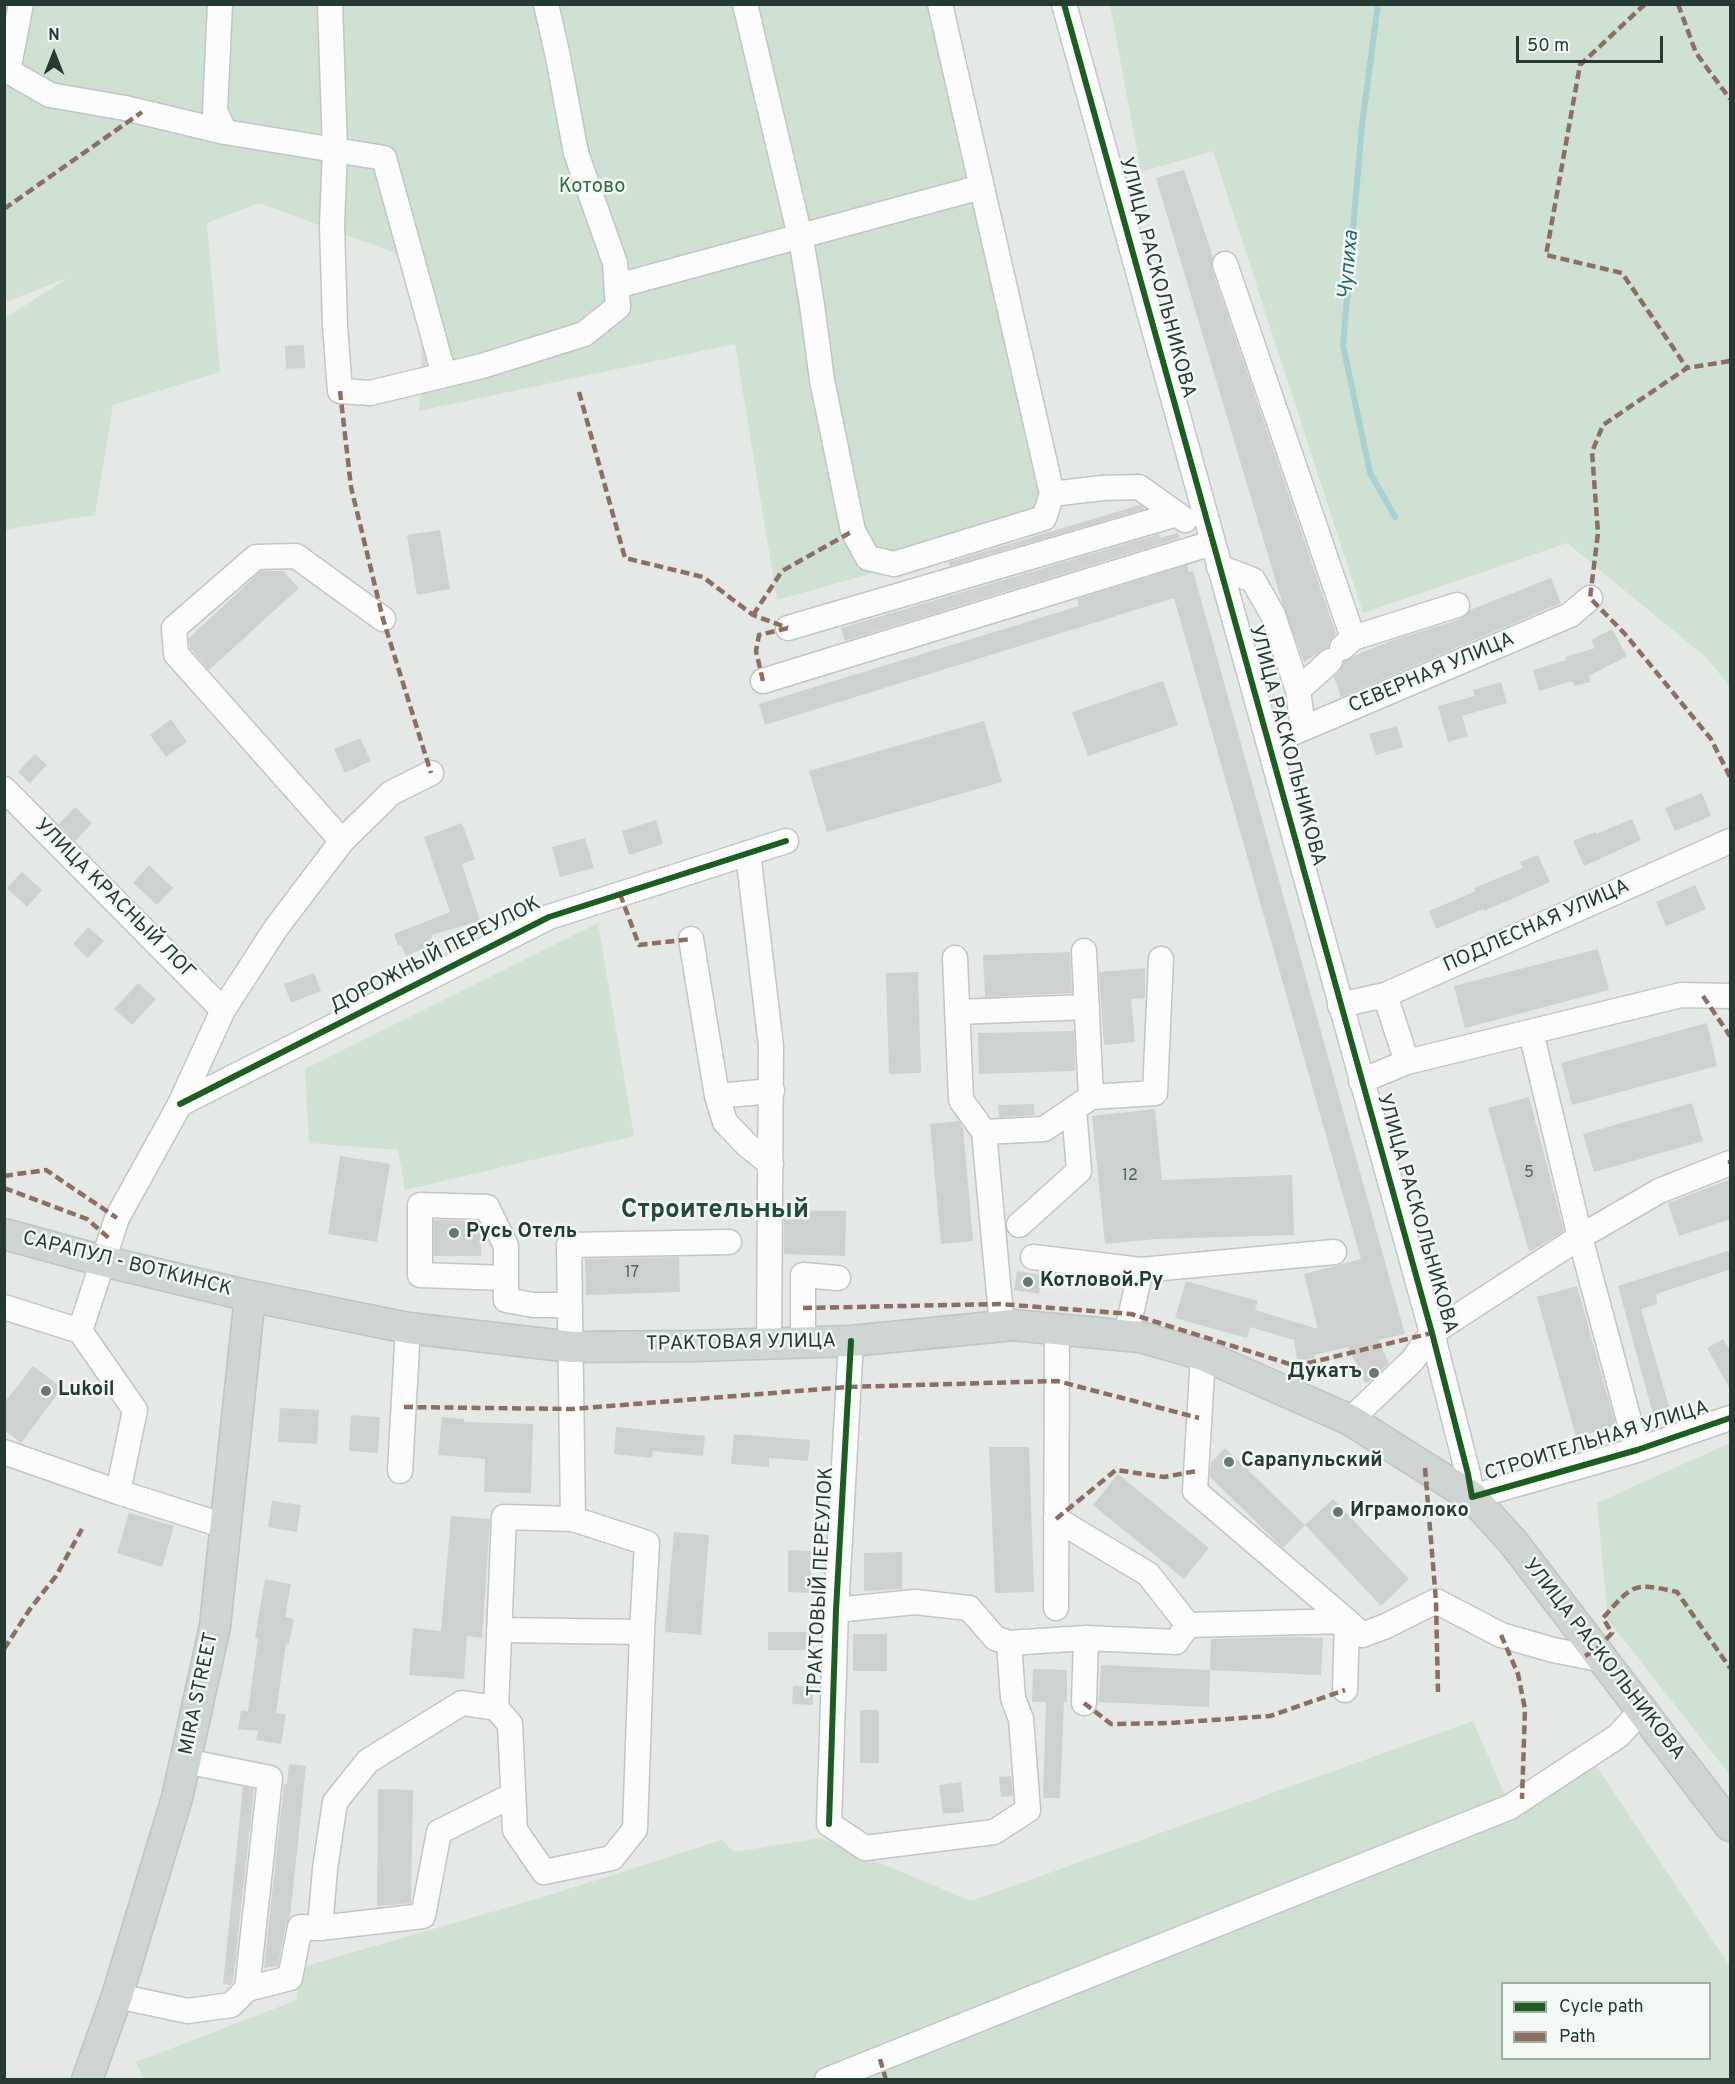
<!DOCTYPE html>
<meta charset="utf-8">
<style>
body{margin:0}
#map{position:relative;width:1735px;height:2084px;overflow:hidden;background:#e4e9e6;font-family:Overpass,sans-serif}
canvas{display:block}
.frame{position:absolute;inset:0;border:6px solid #243a32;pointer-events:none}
.legend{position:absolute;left:1501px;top:1982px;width:210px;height:78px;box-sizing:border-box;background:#f3f8f5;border:2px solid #a0aca7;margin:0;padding:8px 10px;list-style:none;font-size:18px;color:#243a32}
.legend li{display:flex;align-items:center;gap:12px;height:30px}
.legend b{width:30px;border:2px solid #a0aca7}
.north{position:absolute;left:24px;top:24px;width:60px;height:60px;-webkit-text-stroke:4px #f3f8f5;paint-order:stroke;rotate:0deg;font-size:16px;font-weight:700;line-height:24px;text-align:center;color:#243a32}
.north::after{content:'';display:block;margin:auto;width:21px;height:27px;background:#243a32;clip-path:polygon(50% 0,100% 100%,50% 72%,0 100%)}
.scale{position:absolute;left:1516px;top:36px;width:147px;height:27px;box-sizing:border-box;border:3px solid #243a32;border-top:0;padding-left:8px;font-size:18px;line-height:21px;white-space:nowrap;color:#243a32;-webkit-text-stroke:4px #f3f8f5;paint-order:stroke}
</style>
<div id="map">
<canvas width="1735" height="2084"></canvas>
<div class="frame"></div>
<ul class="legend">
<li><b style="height:8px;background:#1b5e20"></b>Cycle path</li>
<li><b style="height:8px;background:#8d6e63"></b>Path</li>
</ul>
<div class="north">N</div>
<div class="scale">50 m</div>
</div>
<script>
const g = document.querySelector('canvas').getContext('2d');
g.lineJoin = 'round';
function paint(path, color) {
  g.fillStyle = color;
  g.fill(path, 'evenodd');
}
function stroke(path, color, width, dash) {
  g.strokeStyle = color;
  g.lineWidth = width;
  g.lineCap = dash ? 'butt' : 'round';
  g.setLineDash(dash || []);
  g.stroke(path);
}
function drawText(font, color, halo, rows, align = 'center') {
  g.font = font + ' Overpass,sans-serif';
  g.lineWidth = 5;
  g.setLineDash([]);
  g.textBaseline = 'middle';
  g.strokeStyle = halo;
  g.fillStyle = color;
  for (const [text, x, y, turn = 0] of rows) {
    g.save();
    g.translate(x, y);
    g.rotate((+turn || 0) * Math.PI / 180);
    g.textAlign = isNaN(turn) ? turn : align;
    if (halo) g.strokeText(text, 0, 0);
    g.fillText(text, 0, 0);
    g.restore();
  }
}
paint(new Path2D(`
 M5,5h939l111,517 -278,78 -42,-256 -316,67 6,-147 -166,-61 -52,20 13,149 -107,33 -18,110 -90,15v-212l63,-40 -60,23 -3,-3z
 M1110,5h620v682l-22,-28 -141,-116 -204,70 -150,-462 -72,21z
 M598,923l36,213 -229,54 -7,-40 -89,-7 -4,-74z
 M1730,1443v332l-122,-155 -11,-117z
 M1473,1721l37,86 85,-43 135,202v113l-1586,1 -8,-18 161,-62 -2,-31 245,-71 182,-58 12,12 86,-14 151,63zM1502,1984h208v74h-208z`), '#cfe1d3');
stroke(new Path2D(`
 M1378,4l-16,121 -19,220 27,128 25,44`), '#a9d0d2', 6);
paint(new Path2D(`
 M1184,170l29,87 -1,12 124,365 -7,9 -1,4 -24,15 -22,-60 -126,-424z
 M304,345l1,23 -19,1 -1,-23z
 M1140,505l5,4 -195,57 -1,-4z
 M440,530l10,59 -33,6 -10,-60z
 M1178,533l2,5 -335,103 -4,-13 318,-94 1,4z
 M1187,565l2,7 4,-1 212,763 -27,6 11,23 -18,18 -6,2 -17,-36 -34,8 1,3 -18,3 -3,-21 -44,-13 -3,11 -72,-20 11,-37 72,20 -3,9 63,19 -14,-55 57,-15 -187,-661 -409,127 -6,-21 320,-98 -2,-7z
 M261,571h22l16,17 -90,82 -19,-22 -1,-10z
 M1551,578l10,25 -220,94 -7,-21 6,-5 4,-9 12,-7 37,-15 68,-21 9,-9z
 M1612,629l15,27 -38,20 1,6 -16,4 -2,-5 -33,10 -6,-21 33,-10 -1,-3 30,-9 -4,-8z
 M1163,681l15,44 -90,31 -16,-44z
 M1501,682l6,21 -45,13 6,20 -20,6 -10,-36 37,-10 -2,-6z
 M171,719l16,23 -21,15 -16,-22z
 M984,721l18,61 -175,50 -18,-61z
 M1397,726l6,21 -27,8 -7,-21z
 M360,738l11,23 -26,12 -11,-24z
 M35,754l12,11 -17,18 -12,-11z
 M1702,793l9,23 -36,15 -10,-23z
 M75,807l17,16 -17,18 -16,-17z
 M1632,819l9,21 -57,26 -11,-25 22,-9 1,2z
 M656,820l7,24 -34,11 -7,-24z
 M462,823l13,36 -13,5 18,57 -49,14 4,9 -29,12 -5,-11h-3l-4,-11 56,-22 -26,-75z
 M585,838l9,30 -34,9 -8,-30z
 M1538,855l12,27 -66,29 -1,-2 -47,20 -7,-18 47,-20 -2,-3 49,-20 -3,-6z
 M149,865l24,23 -16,17 -24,-22z
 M22,872l20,18 -15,17 -20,-19z
 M1695,885l11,24 -40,17 -10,-24z
 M88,927l16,14 -16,17 -15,-14z
 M1598,949l11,41 -144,38 -11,-42z
 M1070,952l2,41 -87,4 -2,-42z
 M1145,968v30l-14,1 4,43 -31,3 -5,-73z
 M918,972l3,101 -32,1 -3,-101z
 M314,973l7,18 -30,12 -7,-19z
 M138,983l18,16 -24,26 -18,-16z
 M1707,1023l10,43 -145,39 -11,-42z
 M1074,1031l1,40 -96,3 -1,-41z
 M1529,1097l35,134 -29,18 -6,2 -41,-143z
 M1692,1103l11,38 -109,31 -11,-38z
 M1034,1104l1,11 -36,2 -1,-12z
 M1155,1109l7,71 130,-5 2,60 -138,4 -51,5 -13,-128z
 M959,1121l4,7 10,113 -32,3 -11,-120z
 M340,1156l50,8 -13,78 -49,-8z
 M1731,1179v40l-52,17 -11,-33z
 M784,1210l62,1 -1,45 -61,-2z
 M434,1220l44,1 3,7v28h-47z
 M1731,1250v19l-75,25 1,10 -16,5 30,104 -17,5 -36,-132z
 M679,1257l1,35 -94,3 -1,-36z
 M1017,1271l25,4 -3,19 -25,-4z
 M1577,1286l39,140 -40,11 -39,-140z
 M1723,1339l8,13v39l-24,-43z
 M33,1366l29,22 -41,55 -17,-13v-27z
 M280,1408l39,2 -2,34 -39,-2z
 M351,1415l29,2 -2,36 -29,-2z
 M442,1417l22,2v3l69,2 -2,69 -47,-1 1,-33 -47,-4z
 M616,1427l89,9 -2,20 -50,-5 -1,7 -38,-4z
 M734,1434l76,6 -2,21 -39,-3v9l-38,-3z
 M989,1447h40l5,145 -39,1z
 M1225,1448l80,77 -22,23 -73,-71 1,-15z
 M1118,1474l91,74 -25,31 -91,-74z
 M1333,1499l76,80 -28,27 -76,-81z
 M272,1501l29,4 -4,27 -29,-5z
 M129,1513l45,13 -12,41 -45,-14z
 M451,1516l39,3 -8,119 -15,-2 -3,43 -55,-4 4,-47 28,3z
 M674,1532l35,3 -8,100 -36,-3z
 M788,1550l24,1 -1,42 -23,-1z
 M902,1552v37l-38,2v-38z
 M265,1579l26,5 -6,33 9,2 -5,25h-3l-10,69 10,1 -5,30 -25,-4 2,-9 -20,-2 3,-19 7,1 10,-72 -3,-1z
 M768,1632h38v18h-38z
 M853,1634h34v37h-34z
 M1295,1637l28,1 -2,37 -111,-5 1,-31z
 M1101,1665l109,5 -1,37 -110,-5z
 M1033,1669l34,1v32h-3l-4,96h-17l3,-96h-14z
 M793,1686l20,1v18l-21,-1z
 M860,1710h19v53h-19z
 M289,1764l17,2 -16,151 -4,7 -8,42 -14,2 20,-184h3z
 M1011,1776l2,20 -12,1 -2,-20z
 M961,1782l3,30 -21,2 -4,-29z
 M243,1787l11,2 -21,193 -2,3 -8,-1z
 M378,1789l35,1 -2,113 -34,3z`), '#cdd2cf');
const minor = new Path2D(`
 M21,4l-13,67 42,24 75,13 100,24
 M220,4l-5,107 10,21 159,26 60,217
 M330,4l5,145 -3,76 3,101 5,65 30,2 112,-27 102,-32 34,-27 -3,-44 -39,-110 -18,-96 -12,-53
 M745,4l57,241 10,60 10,75 31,151 15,27 26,6 150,-46 8,-24 -112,-490
 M1064,4l368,1329 36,141 4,23 165,-47 93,-32
 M1225,264l128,374 -11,10
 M617,286l364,-99
 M1052,494l50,-6 37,-1 46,33
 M1219,567l34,13 20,35 25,75
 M788,628l389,-114
 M1353,638l104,-33
 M763,681l449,-138
 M1303,728l-5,-38 32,-29
 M1269,743l301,-128 20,-17
 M4,789l219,221
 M342,841l-166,-187 -2,-26 82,-71 40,-1 87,63
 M748,853l23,193 -2,298
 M691,939l26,157 55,-5
 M1084,951l7,146
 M955,958l6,142 23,32
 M1385,995l22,67
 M1340,1005l45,-10 345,-154
 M957,1012l130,-5
 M1531,1032l49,205 57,213
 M1361,1081l46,-19 274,-67 49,1
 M717,1096l8,26 22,23 24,19
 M180,1104l369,-187 237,-76
 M1019,1225l60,-54 -5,-62
 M1033,1257l108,13
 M506,1278l-86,-3v-70l67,2 19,39v54l27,5h37
 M4,1307l76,24 55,79 -17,82 107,34
 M1002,1326l-18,-194 60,-3 47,-32 64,-4 6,-134
 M80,1331l37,-113 63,-114 43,-94 53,-82 66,-87 49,-48 40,-20
 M1126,1335l15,-65 193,-18
 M851,1341l-15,269 -7,214 36,24 129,-16 34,-22 -7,-91 -8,-21 -4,-55
 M803,1343v-68l35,3
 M1203,1355l-8,136 152,130 -2,69
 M1350,1420l62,-59 20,-28 148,-96 79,-46 71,-28
 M4,1452l114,40
 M400,1471l8,-143
 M1056,1519l92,55 40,51
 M1056,1608l1,-279
 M836,1610l79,-8 54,6 26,30 14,5 77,-5 90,4 12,-17 159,-4 15,14 24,-9 50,-25 65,34 52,15 51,10
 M499,1630l143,2 5,-89 -74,-24
 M1084,1703l2,-65
 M496,1708l8,-191 69,2 -4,-274 160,-3
 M320,1928l103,-12 16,-84 74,-37
 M247,1989l43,-11 10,-51 20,1 5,-59 10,-67 33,-41 94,-58 34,5 14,16 5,106 29,42 68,-14 23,-29 7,-197
 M117,1996l71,15 43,-6 16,-16 23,-211 -85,-17
 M827,2080l683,-273 108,-71 24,-26`);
const major = new Path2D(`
 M4,1234l99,27 147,35 158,32 164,19 121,-1 158,-5 162,-16 127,12 63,18 147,65 122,77 41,45 217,284
 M87,2080l30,-84 60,-198 38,-172 35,-330`);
stroke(minor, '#c1c6c3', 27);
stroke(major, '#bdc4c2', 33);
stroke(minor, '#fbfcfb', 24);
stroke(major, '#ced5d2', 30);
stroke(new Path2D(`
 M1645,4l-65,61 -34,190 76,18 65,95
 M1678,4l18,49 34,46
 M4,209l138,-97
 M1730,361l-43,7 -84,57 -11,27 6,81 -8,65 35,36 86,105 19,38
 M340,391l11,96 32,132 48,154
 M579,392l46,166 78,19 50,38 35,13
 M753,615l29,-44 71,-40
 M763,681l-7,-30 3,-16 29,-7
 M620,894l19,51 52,-6
 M1703,996l27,40
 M1730,1164v-4
 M4,1176l42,-6 71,48
 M4,1188l83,31 23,20
 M803,1308l197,-4 131,10 165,52 136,-33
 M404,1407l168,2 276,-22 209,-6 142,37
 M1425,1468l11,133 2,91
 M1056,1519l60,-49 48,7 32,-6
 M1501,1635l17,39 7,35 -3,90
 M4,1649l26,-40 26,-33 26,-47
 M1585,1656l11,-6 16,-17 -9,-15c30,-34 30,-36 74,-26l53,76
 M1084,1703l27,21 59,-1 100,-7 75,-26
 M880,2059l6,21`), '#8d6e63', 4.5, [9, 4.5]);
stroke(new Path2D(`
 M1064,4l368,1329 36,141 4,23 165,-47 93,-32
 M180,1104l369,-187 237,-76
 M829,1824l7,-214 15,-269`), '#1b5e20', 6);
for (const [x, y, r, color] of [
 [454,1233,6,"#677771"],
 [1028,1282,6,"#677771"],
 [1374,1373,6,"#677771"],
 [46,1391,6,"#677771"],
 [1229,1462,6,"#677771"],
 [1338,1512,6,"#677771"]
]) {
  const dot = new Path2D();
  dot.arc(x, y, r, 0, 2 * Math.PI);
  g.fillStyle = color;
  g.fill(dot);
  stroke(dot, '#f3f8f5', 2);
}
drawText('16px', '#4f615a', null, [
 ["5",1529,1174],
 ["12",1130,1177],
 ["17",632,1274]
]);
drawText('20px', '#326d44', '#f3f8f5', [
 ["Котово",592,188]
]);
drawText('20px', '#243a32', '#f3f8f5', [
 ["УЛИЦА РАСКОЛЬНИКОВА",1156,278,75],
 ["СЕВЕРНАЯ УЛИЦА",1432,674,-23],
 ["УЛИЦА РАСКОЛЬНИКОВА",1286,746,75],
 ["УЛИЦА КРАСНЫЙ ЛОГ",114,900,45],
 ["ПОДЛЕСНАЯ УЛИЦА",1537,927,-24],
 ["ДОРОЖНЫЙ ПЕРЕУЛОК",436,956,-27],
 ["УЛИЦА РАСКОЛЬНИКОВА",1416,1214,74],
 ["САРАПУЛ - ВОТКИНСК",127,1265,14],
 ["ТРАКТОВАЯ УЛИЦА",741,1344,-1],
 ["СТРОИТЕЛЬНАЯ УЛИЦА",1597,1442,-17],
 ["ТРАКТОВЫЙ ПЕРЕУЛОК",822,1582,-87],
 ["УЛИЦА РАСКОЛЬНИКОВА",1603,1660,52],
 ["MIRA STREET",200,1694,-78]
]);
drawText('bold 20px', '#243a32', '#f3f8f5', [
 ["Русь Отель",466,1233],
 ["Котловой.Ру",1040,1282],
 ["Дукатъ",1362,1373,"right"],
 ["Lukoil",58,1391],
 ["Сарапульский",1241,1462],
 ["Играмолоко",1350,1512]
], 'left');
drawText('italic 21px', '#246a70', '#f3f8f5', [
 ["Чупиха",1350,265,-85]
]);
drawText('bold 26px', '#224a3d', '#f3f8f5', [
 ["Строительный",715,1212]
]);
</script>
